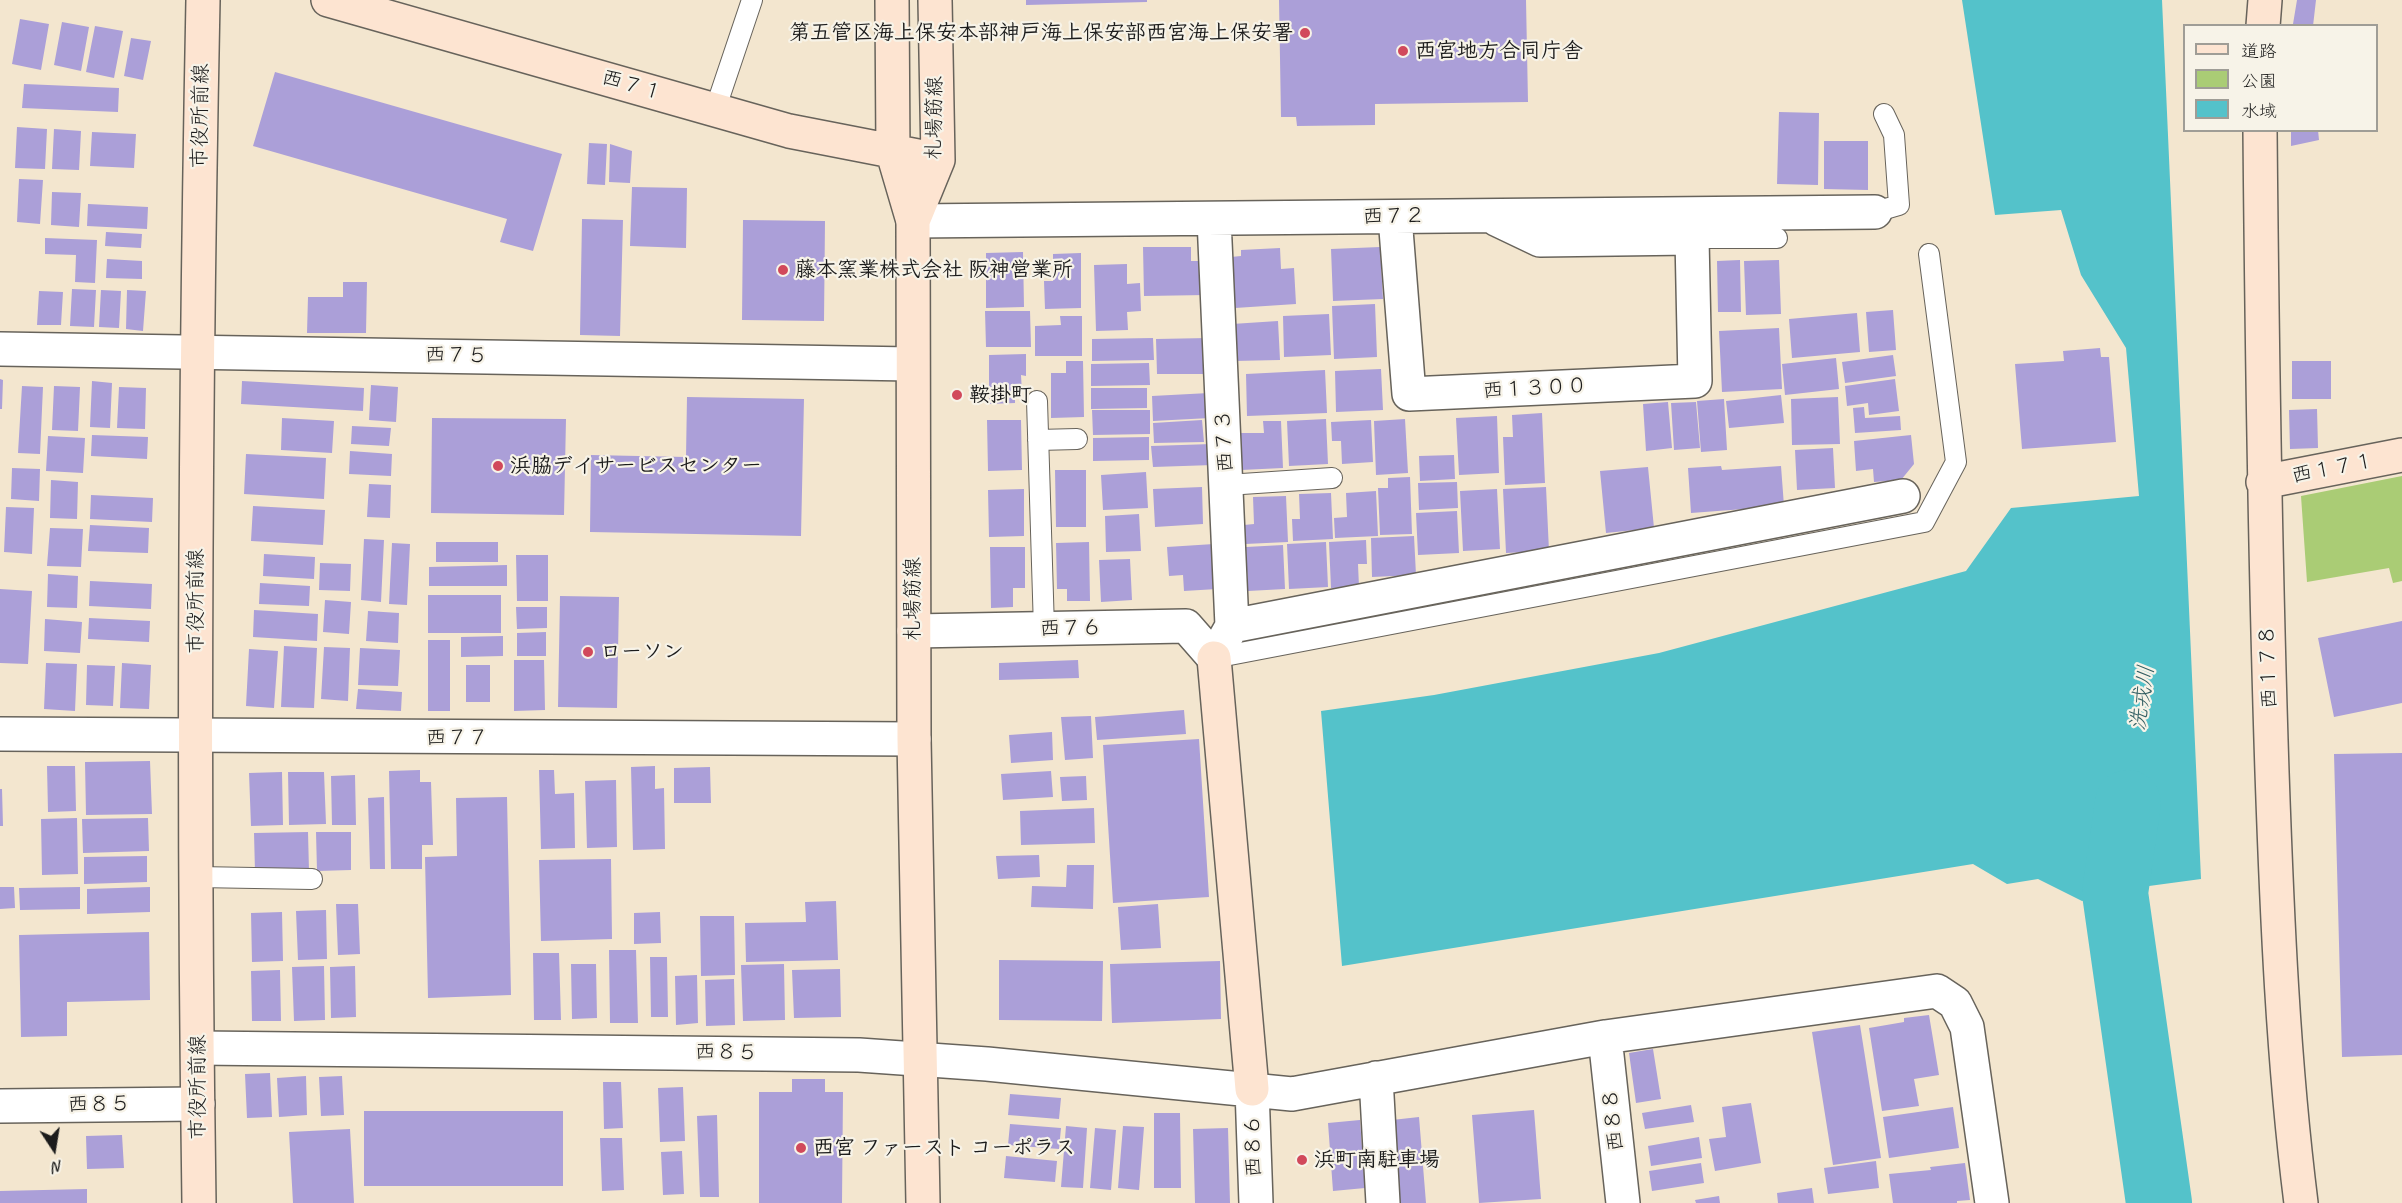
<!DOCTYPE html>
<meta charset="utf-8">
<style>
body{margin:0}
#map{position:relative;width:2402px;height:1203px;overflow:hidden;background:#f3e6cf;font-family:Caveat,"Klee One",sans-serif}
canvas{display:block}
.legend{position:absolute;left:2183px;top:24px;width:195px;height:108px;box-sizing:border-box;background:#f7f3e8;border:2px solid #9f9d96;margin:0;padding:8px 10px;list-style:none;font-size:18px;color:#1c1c1c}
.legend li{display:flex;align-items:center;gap:12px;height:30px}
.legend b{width:30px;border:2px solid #9f9d96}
.north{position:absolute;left:24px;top:1119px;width:60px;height:60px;-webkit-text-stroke:4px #f7f3e8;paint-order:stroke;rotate:168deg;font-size:16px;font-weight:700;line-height:24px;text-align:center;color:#1c1c1c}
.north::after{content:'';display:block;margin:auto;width:21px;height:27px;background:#1c1c1c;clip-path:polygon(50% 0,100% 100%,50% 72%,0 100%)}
</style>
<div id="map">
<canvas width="2402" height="1203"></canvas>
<ul class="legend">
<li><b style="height:8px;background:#fde4d1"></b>道路</li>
<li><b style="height:16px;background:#aacc75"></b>公園</li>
<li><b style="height:16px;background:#54c2ca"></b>水域</li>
</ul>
<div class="north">N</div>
</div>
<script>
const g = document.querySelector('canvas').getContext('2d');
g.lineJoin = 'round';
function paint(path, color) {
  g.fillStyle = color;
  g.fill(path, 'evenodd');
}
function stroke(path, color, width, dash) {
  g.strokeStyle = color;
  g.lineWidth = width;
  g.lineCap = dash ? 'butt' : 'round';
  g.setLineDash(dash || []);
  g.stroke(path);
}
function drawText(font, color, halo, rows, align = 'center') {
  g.font = font + ' Caveat,"Klee One",sans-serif';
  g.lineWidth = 4.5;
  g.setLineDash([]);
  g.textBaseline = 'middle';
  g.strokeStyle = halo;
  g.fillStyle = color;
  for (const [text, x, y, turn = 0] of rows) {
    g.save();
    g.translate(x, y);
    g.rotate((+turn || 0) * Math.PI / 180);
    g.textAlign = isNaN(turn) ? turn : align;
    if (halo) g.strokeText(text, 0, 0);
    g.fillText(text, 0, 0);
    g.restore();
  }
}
paint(new Path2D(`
 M2402,476v105l-9,2 -4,-15 -82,14 -6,-86z`), '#aacc75');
paint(new Path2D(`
 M1962,0h200l39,879 -52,7 -67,15 -44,-22 -31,5 -34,-20 -631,102 -21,-255 113,-16 225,-42 307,-82 45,-63 128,-12 -13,-148 -45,-73 -20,-65 -66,5z`), '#54c2ca');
stroke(new Path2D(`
 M2128,803l-13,90 44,310`), '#54c2ca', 66);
paint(new Path2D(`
 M1026,0h121v2l-121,3z
 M1279,0h247l2,102 -153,2v21l-78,1 -1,-9h-15z
 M2297,0h19l-3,26 -20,-2z
 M20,19l29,5 -8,46 -29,-6z
 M62,22l27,5 -8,44 -27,-6z
 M95,26l28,5 -9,47 -28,-6z
 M131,38l20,3 -8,39 -19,-4z
 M275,72l287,82 -29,97 -33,-9 7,-23 -254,-73z
 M24,84l95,4 -1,24 -96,-4z
 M1779,112l40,1 -1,72 -41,-1z
 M17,127l30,2 -2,40 -30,-1z
 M54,129l27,2 -2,39 -27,-1z
 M2291,130h27l1,10 -28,6z
 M92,132l44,2 -2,34 -44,-2z
 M1824,141h44v49l-44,-1z
 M589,143l18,1 -2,41 -18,-1z
 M610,144l22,7 -2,32 -21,-1z
 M19,179l24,1 -3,44 -23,-2z
 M632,187l55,1 -1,60 -56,-2z
 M52,192l29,1 -2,34 -28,-2z
 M88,204l60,3 -1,22 -60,-3z
 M582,219l41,1 -3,116 -40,-1z
 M743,220l82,1 -1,100 -82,-1z
 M106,232l36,2 -1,14 -36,-2z
 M45,238l52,2 -2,43 -20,-1 1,-27 -31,-1z
 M1143,247h48v14h14l1,34 -62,1z
 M1380,247l3,52 -50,2 -2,-52z
 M1280,248l1,21 13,-1 2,36 -61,4 -4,-51 10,-1v-6z
 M1023,252l1,55 -38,1v-55z
 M1081,253v55l-36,1 -1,-28h9v-27z
 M107,259l35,2v18l-36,-1z
 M1740,260l1,52h-23l-1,-51z
 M1779,260l2,54 -35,1 -2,-54z
 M1127,264v20l13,-1 1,28 -14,1 1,18 -32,1 -2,-66z
 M343,282h24l-1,51h-59l1,-36h35z
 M72,289l24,1 -2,37 -24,-1z
 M101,290l20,1 -2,37 -20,-1z
 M127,290l19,1 -3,40 -17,-2z
 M39,291l24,1 -2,33h-24z
 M1375,304l2,53 -43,2 -2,-53z
 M1893,310l3,40 -27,2 -3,-40z
 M985,311h45l1,36h-45z
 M1857,313l3,39 -68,6 -3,-39z
 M1329,314l2,41 -47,2 -1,-41z
 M1060,316h22v40h-47v-30l26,-1z
 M1278,321l2,39 -46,1 -2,-37z
 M1779,328l3,61 -60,3 -3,-61z
 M1153,338l1,22 -62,1v-22z
 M1208,338v36h-51l-1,-35z
 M2100,348l1,9h8l7,85 -94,7 -7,-85 49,-3 -1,-10z
 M1026,354v22l-5,-1 1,18h-7v10l-26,1v-49z
 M1893,355l3,21 -51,7 -3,-21z
 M1836,358l3,31 -54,6 -3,-31z
 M1066,361h17l1,56 -33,1v-45h15z
 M2292,361h39v38h-39z
 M1149,363l1,22 -59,1v-22z
 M1381,369l2,41 -47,2 -1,-41z
 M1325,370l2,43 -80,3 -1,-42z
 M0,379l3,1 -1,29h-2z
 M1895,379l4,32 -30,4 -1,-12 -21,3 -2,-20z
 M92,381l20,2 -2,45 -20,-1z
 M242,381l122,7 -1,23 -122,-7z
 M371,385l27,2 -2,35 -27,-2z
 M22,386l21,1 -3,67 -22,-1z
 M54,386l26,1 -2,44 -26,-1z
 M119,387l27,1 -1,41 -28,-1z
 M1091,388h56v20l-56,1z
 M1209,393l1,25 -57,3 -1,-25z
 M1781,395l3,28 -55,5 -3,-27z
 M687,397l117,2 -3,137 -211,-4 1,-77 95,2z
 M1838,397l2,47 -48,1 -1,-46z
 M1724,399l3,51 -26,2 -4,-51z
 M1668,402l4,46 -26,3 -3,-47z
 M1696,402l4,46 -26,2 -3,-47z
 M1864,407l1,11 35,-2 1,14 -46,3 -2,-25z
 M2317,409l1,39 -28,1 -1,-39z
 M1092,410h58v24l-57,1z
 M1542,413l3,70 -40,2 -2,-48h10l-1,-22z
 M1497,416l2,57 -40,2 -3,-57z
 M282,418l52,3 -2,32 -51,-3z
 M432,418l134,1 -2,96 -133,-2z
 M1326,419l2,45 -39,2 -2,-45z
 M1405,419l3,54 -32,2 -2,-54z
 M987,420h34l1,50 -34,1z
 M1202,420l2,22 -50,1 -1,-20z
 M1371,420l2,42 -31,2 -1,-23h-9l-1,-19z
 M1263,421h18l2,47 -42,2 -2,-37h25z
 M352,426l39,2 -2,18 -38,-2z
 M92,435l56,2 -1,22 -56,-3z
 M1911,435l3,29 -13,16 -27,2 -1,-13 -17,2 -2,-30z
 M48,436l37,2 -2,35 -37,-2z
 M1149,437v23l-56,1v-23z
 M1212,444l1,21 -60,2 -2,-21z
 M1833,448l2,40 -38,2 -2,-40z
 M350,451l42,3 -1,22 -42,-2z
 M246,454l80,4 -2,41 -80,-5z
 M1454,455l1,24 -35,2 -1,-25z
 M1721,466l1,4 59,-4 3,40 -93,7 -3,-45z
 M1648,467l6,61 -48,5 -6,-62z
 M12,468l28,1 -1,32 -28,-2z
 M1055,470h31v57h-30z
 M1146,472l2,36 -45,2 -2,-35z
 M1410,477l2,57 -32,1 -2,-47h10v-10z
 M51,480l27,2 -1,37 -27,-1z
 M1457,482l1,26 -39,2 -1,-27z
 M369,484l22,1 -1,33 -23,-1z
 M1202,487l1,37 -48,3 -2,-38z
 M1546,487l3,64 -43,2 -3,-64z
 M1024,489v47l-35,1 -1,-47z
 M1497,489l3,60 -37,2 -3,-60z
 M1376,491l2,45 -43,2 -1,-20 13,-1 -1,-24z
 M1331,493l2,46 -40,2 -1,-22h8l-1,-25z
 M91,495l62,3 -1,24 -62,-3z
 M1286,496l2,46 -43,2 -1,-19 10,-1 -1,-27z
 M253,506l72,4 -2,35 -72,-4z
 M6,507l28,1 -2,46 -28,-2z
 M1457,511l2,42 -41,2 -2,-42z
 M1139,514l2,37 -35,1 -1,-36z
 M90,525l59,3 -1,25 -60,-2z
 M50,528l33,1 -2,38 -34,-1z
 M1414,536l2,39 -44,2 -1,-39z
 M364,539l20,1 -3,62 -20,-2z
 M1366,540l1,24h-9l1,23 -28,1 -2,-46z
 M436,542h62v20h-62z
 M1089,542l1,59h-23v-12h-10l-1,-46z
 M1326,542l2,45 -39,2 -2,-45z
 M392,543l18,1 -3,61 -18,-1z
 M1214,544l3,45 -33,2 -1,-16 -14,1 -2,-29z
 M1283,545l2,44 -37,2 -2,-44z
 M990,547h35v41h-12v19l-22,1z
 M264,554l51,3 -1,22 -51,-3z
 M516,555h32v46h-31z
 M1130,559l2,41 -31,2 -2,-42z
 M320,563l31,1 -1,27 -31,-1z
 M507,565v21h-78v-19z
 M48,574l30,2 -1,32 -30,-1z
 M90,581l62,3 -1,25 -62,-3z
 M260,583l50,3 -1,20 -50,-2z
 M0,589l32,2 -4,73 -28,-1z
 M428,595h73v38h-73z
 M560,596l59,1 -2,111 -59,-1z
 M325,600l26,2 -2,32 -26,-2z
 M516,607h31v21l-30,1z
 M254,610l64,4 -1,27 -64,-4z
 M368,611l31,2 -1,30 -32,-2z
 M89,618l61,3 -1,21 -61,-3z
 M45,619l37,3 -2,31 -36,-2z
 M2402,621v82l-68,14 -16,-79z
 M546,632v24h-29v-23z
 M503,636v20l-42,1v-20z
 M428,640h22v71h-22z
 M284,646l33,2 -3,60 -33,-1z
 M324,647l26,1 -2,53 -27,-2z
 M360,648l40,2 -2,36 -40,-1z
 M249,649l29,2 -4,57 -28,-2z
 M514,660h30l1,50 -31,1z
 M1078,660l1,18 -80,2v-17z
 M46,663l31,1 -2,47 -31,-2z
 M122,663l29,2 -2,44 -29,-1z
 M87,665l28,1 -2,40 -27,-1z
 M466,665h24v37h-24z
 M358,689l44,3 -1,19 -45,-2z
 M1184,710l2,24 -89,6 -2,-23z
 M1091,716l2,42 -28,2 -4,-43z
 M1052,732l1,28 -42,3 -2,-28z
 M1199,739l10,158 -96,6 -10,-158z
 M2402,753v302l-60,2 -8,-303z
 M150,761l2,53 -66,1 -1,-53z
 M47,766h28l1,45 -28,1z
 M655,766v23l9,-1 1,61 -32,1 -2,-83z
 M710,767l1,36h-37v-35z
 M420,770v12h11l2,63h-11v24h-31l-2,-98z
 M539,770h15l1,24 19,-1 1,55 -34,1z
 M1051,771l2,26 -50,3 -2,-26z
 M282,772l1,53 -32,1 -2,-53z
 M288,772h36l2,52 -37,1z
 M355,775l1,50h-24l-1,-49z
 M1086,776l1,24 -25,1 -2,-24z
 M616,780l1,67 -30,1 -2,-67z
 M0,789h2l1,37h-3z
 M384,797l1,72h-15l-2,-71z
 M507,797l4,198 -83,3 -3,-141 32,-1 -1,-58z
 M1094,808l1,35 -74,2 -1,-34z
 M77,818l1,56 -36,1 -1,-56z
 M148,818l1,33 -66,2 -1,-34z
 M308,832l1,39 -54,1 -1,-39z
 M316,832h35v38l-34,1z
 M1039,855l1,22 -42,2 -2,-23z
 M147,856v26l-63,2v-27z
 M611,859l1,80 -71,2 -2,-81z
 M1067,865h27l-1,44 -62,-2 1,-21 34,1z
 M0,887h14l1,21 -15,1z
 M80,887v22l-60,1 -1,-22z
 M150,887v25l-63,2v-25z
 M836,901l2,59 -92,2 -1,-39 61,-1 -1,-20z
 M336,904h22l2,50 -22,1z
 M1158,904l3,44 -40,2 -3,-43z
 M326,910l1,49 -29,1 -2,-49z
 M282,912l1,49 -31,1 -1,-49z
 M660,912l1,31 -27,1v-31z
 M700,916h34l1,59 -34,1z
 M149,932l1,68 -83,2v34l-46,1 -2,-102z
 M609,950h27l2,73h-28z
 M533,953h26l2,67h-27z
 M650,957h17l1,60h-17z
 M999,960l104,1 -1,60 -103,-1z
 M1220,961l1,58 -109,4 -2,-59z
 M571,964h25l1,54 -25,1z
 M784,964l1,56 -42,1 -2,-56z
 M324,966l1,54 -31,1 -2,-54z
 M355,966l1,51 -25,1 -1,-51z
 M840,969l1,48 -47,1 -2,-48z
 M280,970l1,51h-29l-1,-50z
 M697,975l1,48 -22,2 -1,-49z
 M734,979l1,46 -29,1 -1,-46z
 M1929,1015l10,60 -25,4 5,27 -37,5 -13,-83 35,-6v-4z
 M1860,1025l21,133 -48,7 -21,-133z
 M1653,1049l8,50 -25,4 -7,-50z
 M270,1073l2,44 -25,1 -2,-44z
 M306,1076l1,39 -28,2 -2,-39z
 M342,1076l2,39 -23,1 -2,-39z
 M792,1079h33v13h18l-1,111h-83v-111h33z
 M603,1082h18l2,46 -19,1z
 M683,1087l2,54 -25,1 -2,-54z
 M1010,1094l51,4 -2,21 -51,-4z
 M1751,1103l10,60 -46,8 -6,-32 17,-2 -4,-30z
 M1691,1105l3,17 -49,7 -3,-16z
 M1953,1107l6,41 -70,10 -6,-41z
 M1534,1110l7,89 -62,4 -7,-88z
 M364,1111h199v75h-199z
 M1154,1113h26l1,75h-27z
 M717,1115l2,82h-19l-3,-81z
 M1419,1117l7,86h-28l-6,-83z
 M1360,1120l5,68 -32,3 -5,-68z
 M1010,1124l51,4 -2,21 -51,-4z
 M1066,1126l21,2 -4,60 -22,-1z
 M1123,1126l21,1 -5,63 -21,-2z
 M1095,1128l21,2 -5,60 -21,-2z
 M1228,1128l2,75h-35l-2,-74z
 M350,1129l4,74h-61l-4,-71z
 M122,1135l2,33 -37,1 -1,-33z
 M1699,1137l3,21 -51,8 -3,-20z
 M600,1138h22l2,52 -22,1z
 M682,1151l2,43 -21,1 -2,-43z
 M1006,1156l51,5 -2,21 -51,-4z
 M1876,1161l3,27 -51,6 -4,-26z
 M1701,1163l3,20 -52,8 -3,-20z
 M1965,1163l5,37 -13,1v2h-64l-4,-29 42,-4 -1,-3z
 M1812,1188l2,15h-36l-1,-10z
 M87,1189v14h-87v-12z
 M1719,1196l1,7h-24l-1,-3z`), '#ab9fd8');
const lane = new Path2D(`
 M715,110l37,-110
 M1875,212l24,-7 -5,-70 -10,-21
 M1692,238h85
 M1037,401l7,228
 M1038,440l39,-1
 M1227,485l105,-7
 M1214,658l710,-136 32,-60 -27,-208
 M197,877l115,2`);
const street = new Path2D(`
 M1395,217l14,177 286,-13 -3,-143 -152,2 -44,-21
 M913,221l962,-9
 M0,349l912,15
 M1232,626l671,-130
 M914,631l272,-5 28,32 18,-32 -18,-407
 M0,734l914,5
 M1605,1037l18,166
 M198,1048l661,7 128,9 305,30 313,-57 332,-46 18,12 12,24 25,176
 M1376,1078l7,125
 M1252,1089l4,114
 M0,1106l198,-2`);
const secondary = new Path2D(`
 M328,0l461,131 149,29
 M892,0l1,153 20,68
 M2263,26l2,-26
 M2260,130c2,215 5,428 12,642 5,144 11,288 29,431
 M2263,482l139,-27
 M1214,658l38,431
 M199,1203c-6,-401 -4,-802 4,-1203
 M923,1203l-9,-464 -1,-518 25,-61 -3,-160`);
stroke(lane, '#67635b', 22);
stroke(street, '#67635b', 36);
stroke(secondary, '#67635b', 36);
stroke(lane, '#fff', 20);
stroke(street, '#fff', 33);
stroke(secondary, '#fde4d1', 33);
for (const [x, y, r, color] of [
 [1305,33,6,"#d1495b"],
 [1403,51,6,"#d1495b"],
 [783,270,6,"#d1495b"],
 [957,395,6,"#d1495b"],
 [498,466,6,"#d1495b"],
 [588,652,6,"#d1495b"],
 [801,1148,6,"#d1495b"],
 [1302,1160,6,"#d1495b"]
]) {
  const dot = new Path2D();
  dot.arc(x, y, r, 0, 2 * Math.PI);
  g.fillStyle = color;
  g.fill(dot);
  stroke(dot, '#f7f3e8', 2);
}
drawText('bold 21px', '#1c1c1c', '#f7f3e8', [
 ["第五管区海上保安本部神戸海上保安部西宮海上保安署",1293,33,"right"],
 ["西宮地方合同庁舎",1415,51],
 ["藤本窯業株式会社 阪神営業所",795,270],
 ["鞍掛町",969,395],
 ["浜脇デイサービスセンター",510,466],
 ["ローソン",600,652],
 ["西宮 ファースト コーポラス",813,1148],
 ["浜町南駐車場",1314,1160]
], 'left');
drawText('21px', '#1c1c1c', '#f7f3e8', [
 ["西７１",632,86,16],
 ["市役所前線",201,116,-89],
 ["札場筋線",935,118,-89],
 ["西７２",1394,217,-1],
 ["西７５",456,356,1],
 ["西１３００",1535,389,-3],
 ["西７３",1225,441,-93],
 ["西１７１",2333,469,-11],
 ["札場筋線",913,599,-90],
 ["市役所前線",196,601,-90],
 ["西７６",1071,629,-1],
 ["西１７８",2269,667,-92],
 ["西７７",457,738],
 ["西８５",726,1053,1],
 ["市役所前線",198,1087,-90],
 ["西８５",99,1105,-1],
 ["西８８",1614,1120,-96],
 ["西８６",1254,1146,-92]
]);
drawText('italic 22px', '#325e62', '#f7f3e8', [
 ["洗戎川",2143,698,-82]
]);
</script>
